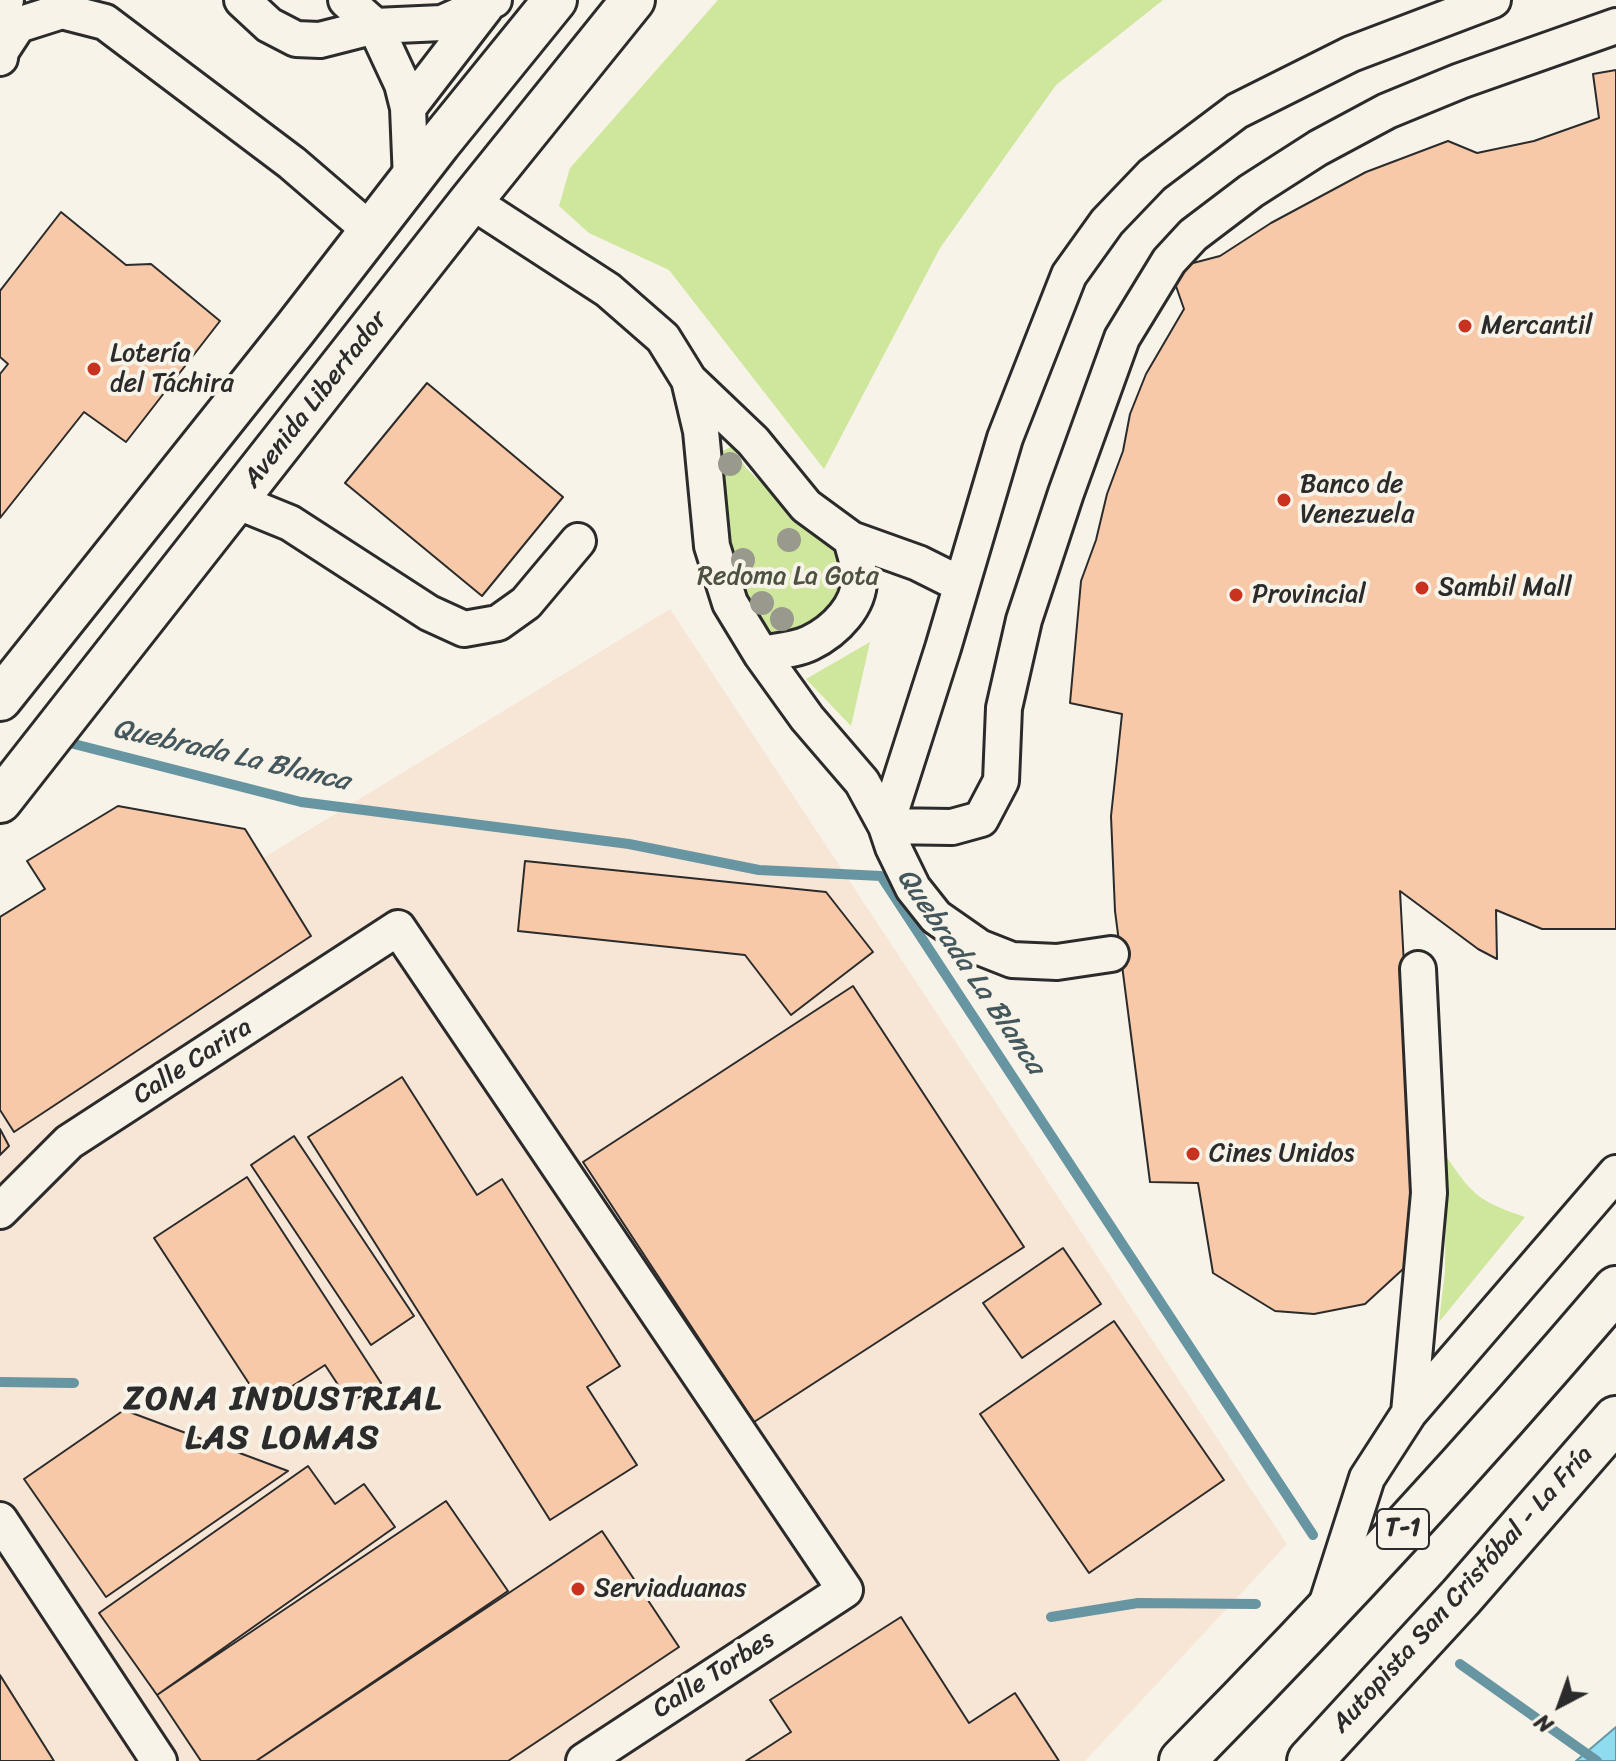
<!DOCTYPE html>
<meta charset="utf-8">
<style>
body{margin:0}
#map{position:relative;width:1616px;height:1761px;overflow:hidden;background:#f7f3e8;font-family:Sriracha,sans-serif}
canvas{display:block}
.north{position:absolute;left:1520px;top:1665px;width:80px;height:80px;-webkit-text-stroke:6px #f7f3e8;paint-order:stroke;rotate:221deg;font-size:22px;font-weight:700;line-height:32px;text-align:center;color:#2b2b2b}
.north::after{content:'';display:block;margin:auto;width:28px;height:36px;background:#2b2b2b;clip-path:polygon(50% 0,100% 100%,50% 72%,0 100%)}
</style>
<div id="map">
<canvas width="1616" height="1761"></canvas>
<div class="north">N</div>
</div>
<script>
const g = document.querySelector('canvas').getContext('2d');
g.lineJoin = 'round';
function paint(path, color) {
  g.fillStyle = color;
  g.fill(path, 'evenodd');
}
function stroke(path, color, width, dash) {
  g.strokeStyle = color;
  g.lineWidth = width;
  g.lineCap = dash ? 'butt' : 'round';
  g.setLineDash(dash || []);
  g.stroke(path);
}
function drawText(font, color, halo, rows, align = 'center') {
  g.font = font + ' Sriracha,sans-serif';
  g.lineWidth = 8;
  g.setLineDash([]);
  g.textBaseline = 'middle';
  g.strokeStyle = halo;
  g.fillStyle = color;
  for (const [text, x, y, turn = 0] of rows) {
    g.save();
    g.translate(x, y);
    g.rotate((+turn || 0) * Math.PI / 180);
    g.textAlign = isNaN(turn) ? turn : align;
    if (halo) g.strokeText(text, 0, 0);
    g.fillText(text, 0, 0);
    g.restore();
  }
}
paint(new Path2D(`
 M670,609l617,935 -202,217h-1085v-742z`), '#f7e6d5');
paint(new Path2D(`
 M718,0h445l-107,85 -116,163 -116,221 -155,-199 -80,-37 -30,-27 11,-38z
 M733,446l13,22 40,39 52,44 9,22 -11,29 -32,30 -21,5 -15,-3 -14,-16 -23,-55 -15,-109z
 M870,642l-19,84 -45,-47z
 M1446,1156c27,40 33,45 79,61l-86,105 6,-51z`), '#cee79c');
const water = new Path2D(`
 M1616,1727v34h-40z`);
paint(water, '#8fdbf0');
stroke(water, '#6795a1', 2);
stroke(new Path2D(`
 M74,744l227,58 328,42 130,26 122,6 432,659
 M0,1382l74,1
 M1051,1617l87,-14 118,1
 M1460,1664l137,97`), '#6795a1', 10);
const building = new Path2D(`
 M1616,70v859h-74l-46,-19 1,49 -19,-10 -78,-58 8,148 6,220 -49,45 -51,10 -39,-3 -62,-38 -15,-90 -48,-1 -35,-271 -4,-95 11,-102 -52,-11 11,-122 15,-41 11,-46 16,-43 7,-37 16,-40 38,-65 -14,-40 50,-13 51,-33 95,-51 82,-31 29,12 57,-12 65,-23 -6,-44z
 M61,212l65,53 25,-1 69,57 -94,121 -42,-30 -84,106v-144l8,-10 -8,-7v-66z
 M427,383l136,114 -81,99 -137,-113z
 M118,806l127,23 66,107 -297,196 -14,-22v-193l45,-28 -18,-28z
 M525,861l301,31 47,60 -82,63 -46,-60 -227,-24z
 M853,986l171,261 -270,175 -171,-260z
 M402,1077l75,118 25,-16 118,187 -33,21 50,78 -87,55 -242,-383z
 M0,1129l9,17 -9,9z
 M294,1136l120,180 -43,29 -120,-180z
 M247,1177l134,206 -31,20 -25,-38 -62,40 -109,-167z
 M1063,1248l38,56 -79,54 -39,-55z
 M1114,1321l110,159 -135,93 -109,-159z
 M124,1410l164,61 -182,126 -82,-118z
 M308,1466l27,38 29,-20 31,43 -238,168 -58,-82z
 M446,1501l62,90 -252,170h-55l-44,-66z
 M602,1531l77,116 -171,114h-252z
 M901,1617l68,106 46,-30 44,68h-313l45,-29 -21,-32z
 M0,1675l54,86h-54z`);
paint(building, '#f8c9a8');
stroke(building, '#2b2b2b', 2);
const minor = new Path2D(`
 M242,0l27,25 27,14 24,1 55,-14 67,-3 52,-23
 M346,0l29,26 27,58 6,24 3,72
 M0,6l6,-6
 M0,58l1,-7 17,-26 44,-14 43,11 187,141 79,68
 M408,108l77,-100
 M471,201l137,89 55,48 26,42 64,61 53,65 45,33 67,24 42,21
 M689,380l12,51 11,115 18,57 31,51 46,64 55,64 24,44 7,21 20,41 23,29 43,30 33,13 45,2 54,-8
 M236,501l54,22 139,90 35,16 34,-6 28,-20 52,-62
 M761,654c16,-3 35,-4 49,-11 25,-12 51,-38 49,-67 0,-12 -5,-25 -8,-37
 M886,826l66,1 29,-8 20,-38 3,-73 20,-88 42,-127 56,-155 47,-77 24,-26 58,-44 67,-43 69,-37 73,-30 156,-55
 M886,826l57,-178 62,-210 64,-163 38,-53 45,-47 85,-64 114,-57 142,-54
 M0,1211l69,-69 329,-214 447,662 -261,171
 M1409,1413l20,-220 -11,-224
 M0,1520l159,241
 M1325,1609l42,-131 42,-65 207,-240`);
const major = new Path2D(`
 M0,699l295,-370 144,-186 116,-143
 M0,801l471,-600 162,-201`);
const highway = new Path2D(`
 M1182,1761c150,-152 295,-309 434,-472
 M1310,1761l151,-164 155,-178`);
stroke(minor, '#2b2b2b', 40);
stroke(major, '#2b2b2b', 48);
stroke(highway, '#2b2b2b', 50);
stroke(minor, '#f7f3e8', 34);
stroke(major, '#f7f3e8', 42);
stroke(highway, '#f7f3e8', 44);
g.fillStyle = '#999a8d';
for (const [x, y] of [
 [730,464],
 [789,540],
 [743,560],
 [762,603],
 [782,619]
]) {
  g.beginPath();
  g.arc(x, y, 12, 0, 2 * Math.PI);
  g.fill();
}
for (const [x, y, r, color] of [
 [1465,326,8,"#c8321e"],
 [94,369,8,"#c8321e"],
 [1284,500,8,"#c8321e"],
 [1422,588,8,"#c8321e"],
 [1236,595,8,"#c8321e"],
 [1193,1154,8,"#c8321e"],
 [578,1589,8,"#c8321e"]
]) {
  const dot = new Path2D();
  dot.arc(x, y, r, 0, 2 * Math.PI);
  g.fillStyle = color;
  g.fill(dot);
  stroke(dot, '#f7f3e8', 3);
}
for (const [x, y, w] of [
 [1403,1529,52]
]) {
  const box = new Path2D();
  box.roundRect(x - w / 2, y - 20, w, 40, 6);
  g.fillStyle = '#f7f3e8';
  g.fill(box);
  stroke(box, '#2b2b2b', 2);
}
drawText('bold 24px', '#2b2b2b', null, [
 ["T-1",1403,1529]
]);
drawText('26px', '#2b2b2b', '#f7f3e8', [
 ["Mercantil",1481,326],
 ["Lotería",110,354],
 ["del Táchira",110,384],
 ["Banco de",1300,485],
 ["Venezuela",1300,515],
 ["Sambil Mall",1438,588],
 ["Provincial",1252,595],
 ["Cines Unidos",1209,1154],
 ["Serviaduanas",594,1589]
], 'left');
drawText('26px', '#2b2b2b', '#f7f3e8', [
 ["Avenida Libertador",316,400,-52],
 ["Calle Carira",193,1062,-33],
 ["Autopista San Cristóbal - La Fría",1463,1590,-48],
 ["Calle Torbes",714,1675,-33]
]);
drawText('26px', '#4c5142', '#f7f3e8', [
 ["Redoma La Gota",788,577]
]);
drawText('italic 28px', '#44575c', '#f7f3e8', [
 ["Quebrada La Blanca",231,756,13],
 ["Quebrada La Blanca",970,972,56]
]);
g.letterSpacing = '2px';
drawText('bold 34px', '#2b2b2b', '#f7f3e8', [
 ["ZONA INDUSTRIAL",283,1400],
 ["LAS LOMAS",283,1439]
]);
g.letterSpacing = '0px';
</script>
